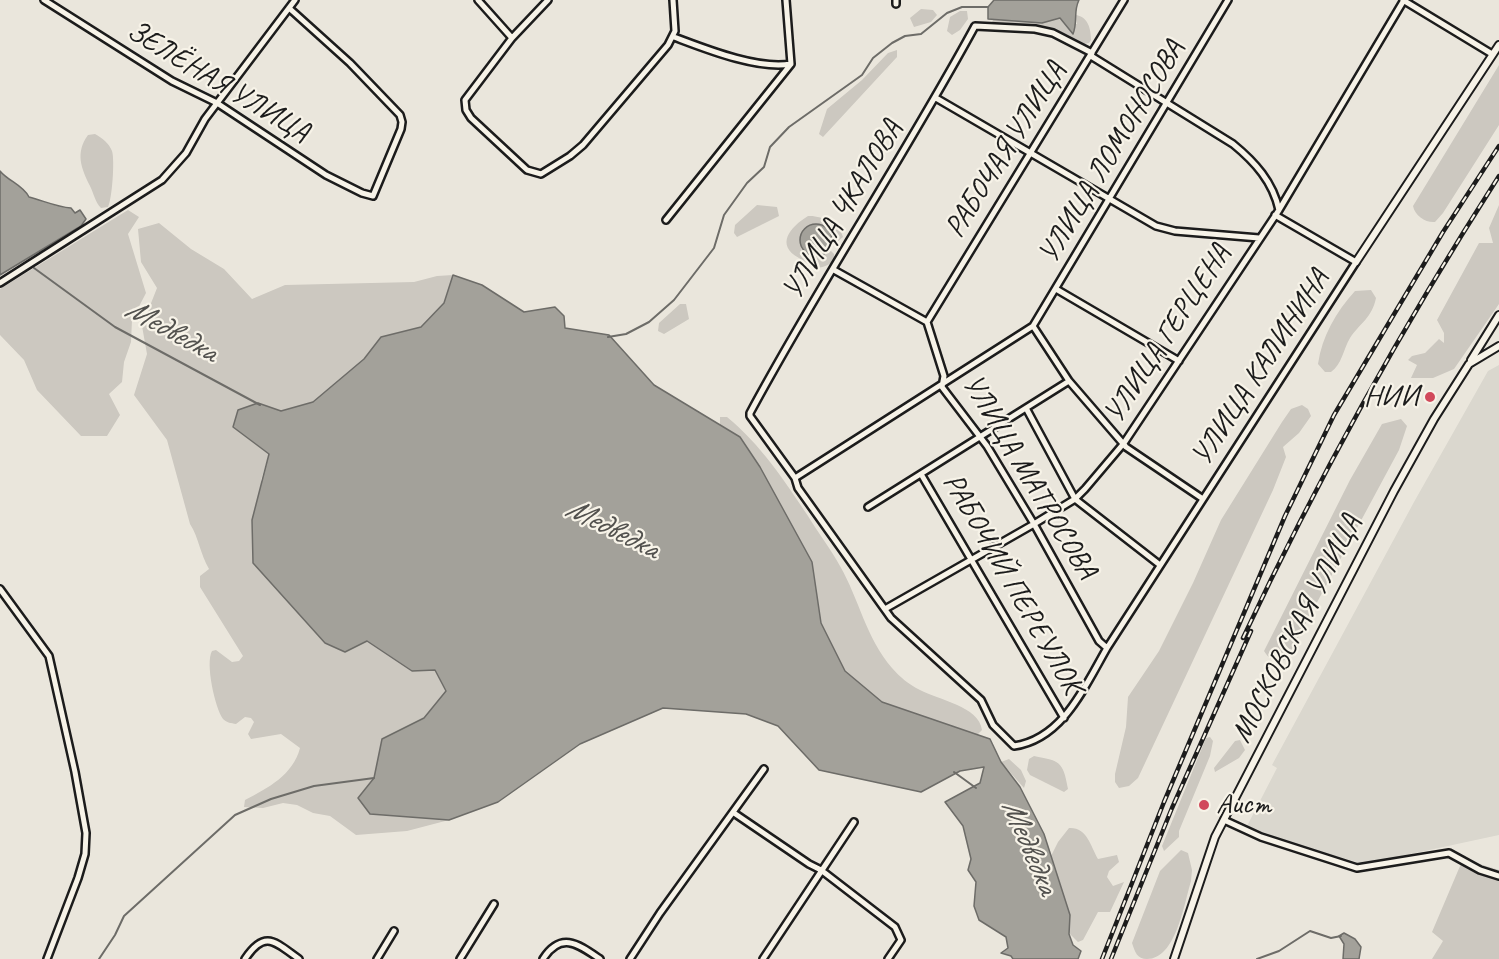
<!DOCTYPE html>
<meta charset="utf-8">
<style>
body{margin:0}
canvas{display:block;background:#eae6dc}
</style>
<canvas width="1499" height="959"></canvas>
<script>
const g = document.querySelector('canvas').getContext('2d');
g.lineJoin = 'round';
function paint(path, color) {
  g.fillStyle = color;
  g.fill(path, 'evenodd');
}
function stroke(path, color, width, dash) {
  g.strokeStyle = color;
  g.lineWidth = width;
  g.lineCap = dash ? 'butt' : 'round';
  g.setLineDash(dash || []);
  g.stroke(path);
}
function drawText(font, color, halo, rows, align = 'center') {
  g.font = font + ' Caveat,sans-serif';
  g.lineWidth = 4.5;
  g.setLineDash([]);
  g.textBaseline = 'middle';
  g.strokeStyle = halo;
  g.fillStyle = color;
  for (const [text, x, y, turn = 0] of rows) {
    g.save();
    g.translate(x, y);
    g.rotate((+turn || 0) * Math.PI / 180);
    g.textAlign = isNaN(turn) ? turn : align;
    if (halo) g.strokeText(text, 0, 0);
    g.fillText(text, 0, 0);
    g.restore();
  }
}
paint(new Path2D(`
 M1499,365v470l-135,29 -61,-17 -56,-21 30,-58 -5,-3 142,-263 74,-131z`), '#dad7ce');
paint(new Path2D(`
 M921,9l12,1 4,5 -6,7 -17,5 -4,-9z
 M960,11h7l1,8 -8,11 -8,5 -5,-4 3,-14z
 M1075,15c13,1 16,14 16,25l-2,3 -5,1 -39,-16 -51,-3 -2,-3 2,-3 48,4 18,-5 7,5 10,1z
 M897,50v7l-74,80 -4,-3 8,-25 35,-29 26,-27z
 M1499,65v60l-56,88 -8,9c-9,1 -20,-6 -22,-16z
 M95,134c7,4 14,9 17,17 3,9 0,49 -4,56l-7,1c-6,-6 -7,-14 -11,-22 -9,-18 -15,-33 -2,-51z
 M757,205l20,2 2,9 -42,21 -3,-4 1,-8z
 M1499,205v99l-45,65 -21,9h-22l6,-13 -9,-5 4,-4 13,-3 14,-14 5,4v-10l-7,-13 42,-77h14l-4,-15z
 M128,210l11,7 -11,17 18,59 -14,27 -1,22 -7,20 -2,20 -13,12 11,21 -13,21h-26l-44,-46 -13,-30 -24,-25v-46z
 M808,216c13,-1 32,8 35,21l-6,5 -5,-2 -1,-9 -29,3 -1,15 10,7 19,-6 4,4v7c-5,3 -11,8 -18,6 -5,-1 -12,-6 -17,-9 -24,-13 -9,-31 9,-42z
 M159,223l32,26 33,20 28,30 33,-14 129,-3 23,-6 16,-1 -9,28 -23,24 -40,10 -17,22 -51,43 -32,9 -23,-8 -20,7 31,44 -8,26 84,172 22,-12 68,30 11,22 -22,26 -42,21 -8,39 42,39 33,3 -42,11 -51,4 -26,-19 -17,-3 -16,-8 -14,-2 -20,5 -19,-1 1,-7c23,-12 48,-25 55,-52l-19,-14 -30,5 -3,-5 6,-12 -3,-4 -6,-1 -9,7c-5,-1 -9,-1 -13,-5 -8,-11 -18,-56 -11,-68l4,-1 16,12 7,-1 4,-5 -43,-69v-11l9,-7c-9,-15 -10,-31 -19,-45l-23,-84 -33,-45 13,-41 -5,-28 15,-38 -16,-26 -3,-33z
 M1371,290l5,8c-4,20 -16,25 -26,40 -7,12 -8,26 -19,34h-6l-7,-8c4,-28 18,-52 37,-73z
 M680,304h6l3,15 -25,15 -6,-3 1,-8z
 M1302,405l6,4 3,7 -12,17 -16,14 3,10 -13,33 -135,288 -9,8 -10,2 -4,-6v-8l11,-47 2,-30 31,-46 34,-68 28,-63 61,-98 9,-13z
 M720,417h7c34,28 57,63 81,99 10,17 23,33 32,50 19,33 26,72 52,102 8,9 16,16 28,22 18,10 59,16 62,40l-5,5 -95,-33 -37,-31 -24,-48 -9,-61 -92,-137z
 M1401,419l6,7 -8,24 -113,210c-11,1 -16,1 -22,-9l86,-171 32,-56z
 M1210,737l3,4 -3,15 -31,75v6l-15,14 -2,-5 44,-108z
 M1240,740l5,10 -6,8 -24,14 -1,-4 21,-27z
 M1034,756c25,5 29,4 34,33l-4,3 -34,-17 -3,-5 2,-11z
 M1009,759l12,11 5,11 -2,7 -23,-26z
 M1069,828c18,-1 21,17 29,31l19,-4 2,7 -10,9 -2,6 6,9 11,-4 -14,30h-12l-15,28 -5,2 -9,-9 1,-18 -19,-59 7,-14z
 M1181,850l7,3 4,17 -1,11c-7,23 -15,78 -44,78 -10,0 -12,-7 -15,-16l28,-72z
 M1463,859l36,11v89h-67l11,-18 -11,-9z`), '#ccc8c0');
const water = new Path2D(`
 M994,0h85c-6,12 -1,21 -6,34l-13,-16 -18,5 -54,-4v-12z
 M0,171c8,10 23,14 29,26 15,4 28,10 42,11l4,5 5,-3 6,9 -5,7 -81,49z
 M800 240a16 16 0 1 1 32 0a16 16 0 1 1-32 0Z
 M453,275l29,10 42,27 31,-5 9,9 1,12 44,7 45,50 86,52 20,30 52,95 9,61 24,48 37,31 108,37 11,23 19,25 24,47 26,81 -1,19 4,11 8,6 -3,8h-65l-2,-3 -10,-3 7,-5 -2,-11 -27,-17 -5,-14 2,-24 -8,-12 3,-11 -8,-33 -18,-24 35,-19 4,-16 -24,4 -39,21 -102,-22 -41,-44 -32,-12 -83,-6 -83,36 -82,58 -49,18 -79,-6 -12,-16 16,-20 8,-39 42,-21 22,-27 -11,-21 -23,1 -45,-30 -22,11 -20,-9 -72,-80 -1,-43 17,-66 -36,-27 5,-17 20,-7 23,8 32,-9 51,-43 17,-22 40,-10 23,-24z
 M1344,933l11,6 6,8 -2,12h-16l1,-15 -5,-8z`);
paint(water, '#a3a19a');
stroke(water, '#6d6c68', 1.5);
stroke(new Path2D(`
 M34,268l81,59 145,78
 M608,337l18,-3 23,-12 25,-22 40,-52 10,-33 23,-32 17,-16 6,-20 19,-20 73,-52 11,-17 19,-15 13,-7 16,-2 26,-21 15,-6h26
 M954,772l22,16
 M99,959l16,-24 9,-19 111,-101 36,-16 43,-13 60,-8
 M1257,959l22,-8 31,-20 21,7 10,-2`), '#6d6c68', 2);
const minor = new Path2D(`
 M44,0l128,81 45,22 109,72 36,18 11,3 28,-67 1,-7 -2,-7 -50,-52 -61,-55
 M478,0l34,38
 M548,0l-36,38 -47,62 1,10 5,8 56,52 14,4 29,-18 13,-11 85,-100 7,-14 -2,-31
 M896,0v4
 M1403,0l89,54
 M674,37c32,12 84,33 117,27
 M1092,53l-39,-20 -18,-4 -60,-3c-71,131 -154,255 -225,387v3l45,62 3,10 93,130 90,82 12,25 21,21c49,-7 71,-60 93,-98l249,-386 -81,-47
 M1091,56l142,88c22,18 40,38 46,66
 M936,98l220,128 19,5 84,7
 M666,220l125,-156 -5,-64
 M834,270l93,52
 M0,283l162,-103 24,-27 19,-34 90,-119
 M1056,289l123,72
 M927,322l197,-322
 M927,322l17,54 -2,11 45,59 47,78 65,117 8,7
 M1033,326l36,55 57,66 77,52
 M1026,408l49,91 85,66
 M921,474l143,244
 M795,478l238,-152 195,-326
 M868,507l201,-126
 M0,589l49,67 26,116 11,61 -1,21 -7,24 -31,81
 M885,609l149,-85 41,-25 10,-10 39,-46 155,-233 125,-210
 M734,813l75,51 12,6 74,57 6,13 -13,19
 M1224,820l37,17 96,31 92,-15 31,17 19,6
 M245,959c20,-30 30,-17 54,0
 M377,959l17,-28
 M460,959l34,-55
 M543,959c18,-28 35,-15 57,0
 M630,959l30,-46 104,-144
 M763,959l91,-137`);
const tertiary = new Path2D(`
 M1356,262l143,-217
 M1471,360l28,-45
 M1174,959l41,-122 179,-346 40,-72 35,-55 30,-18`);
stroke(minor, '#1c1c1c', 10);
stroke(tertiary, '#1c1c1c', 10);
stroke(minor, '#f7f3e8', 5);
stroke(tertiary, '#f7f3e8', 6);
const rail = new Path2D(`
 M1243,638c75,-160 161,-314 256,-462
 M1102,959l62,-157 121,-286 49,-101 109,-183 56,-86
 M1111,959l61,-151 79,-177`);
stroke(rail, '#1c1c1c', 4.5);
stroke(rail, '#f7f3e8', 2, [7]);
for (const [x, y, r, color] of [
 [1430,397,6,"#d1495b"],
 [1204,805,6,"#d1495b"]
]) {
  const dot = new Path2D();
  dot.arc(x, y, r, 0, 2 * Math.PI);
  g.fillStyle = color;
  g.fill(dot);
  stroke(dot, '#f7f3e8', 2);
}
drawText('30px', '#1c1c1c', '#f7f3e8', [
 ["ЗЕЛЁНАЯ УЛИЦА",218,82,31],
 ["РАБОЧАЯ УЛИЦА",1006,150,-58],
 ["УЛИЦА ЛОМОНОСОВА",1112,152,-59],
 ["УЛИЦА ЧКАЛОВА",843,210,-59],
 ["УЛИЦА ГЕРЦЕНА",1168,334,-57],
 ["УЛИЦА КАЛИНИНА",1261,368,-57],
 ["УЛИЦА МАТРОСОВА",1029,477,59],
 ["РАБОЧИЙ ПЕРЕУЛОК",1012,584,60],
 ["МОСКОВСКАЯ УЛИЦА",1297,629,-63]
]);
drawText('30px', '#1c1c1c', '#f7f3e8', [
 ["НИИ",1418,397],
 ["Аист",1216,805,"left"]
], 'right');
drawText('italic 32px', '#52514e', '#f7f3e8', [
 ["Медведка",171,331,29],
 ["Медведка",612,529,27],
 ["Медведка",1029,847,67]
]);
</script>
